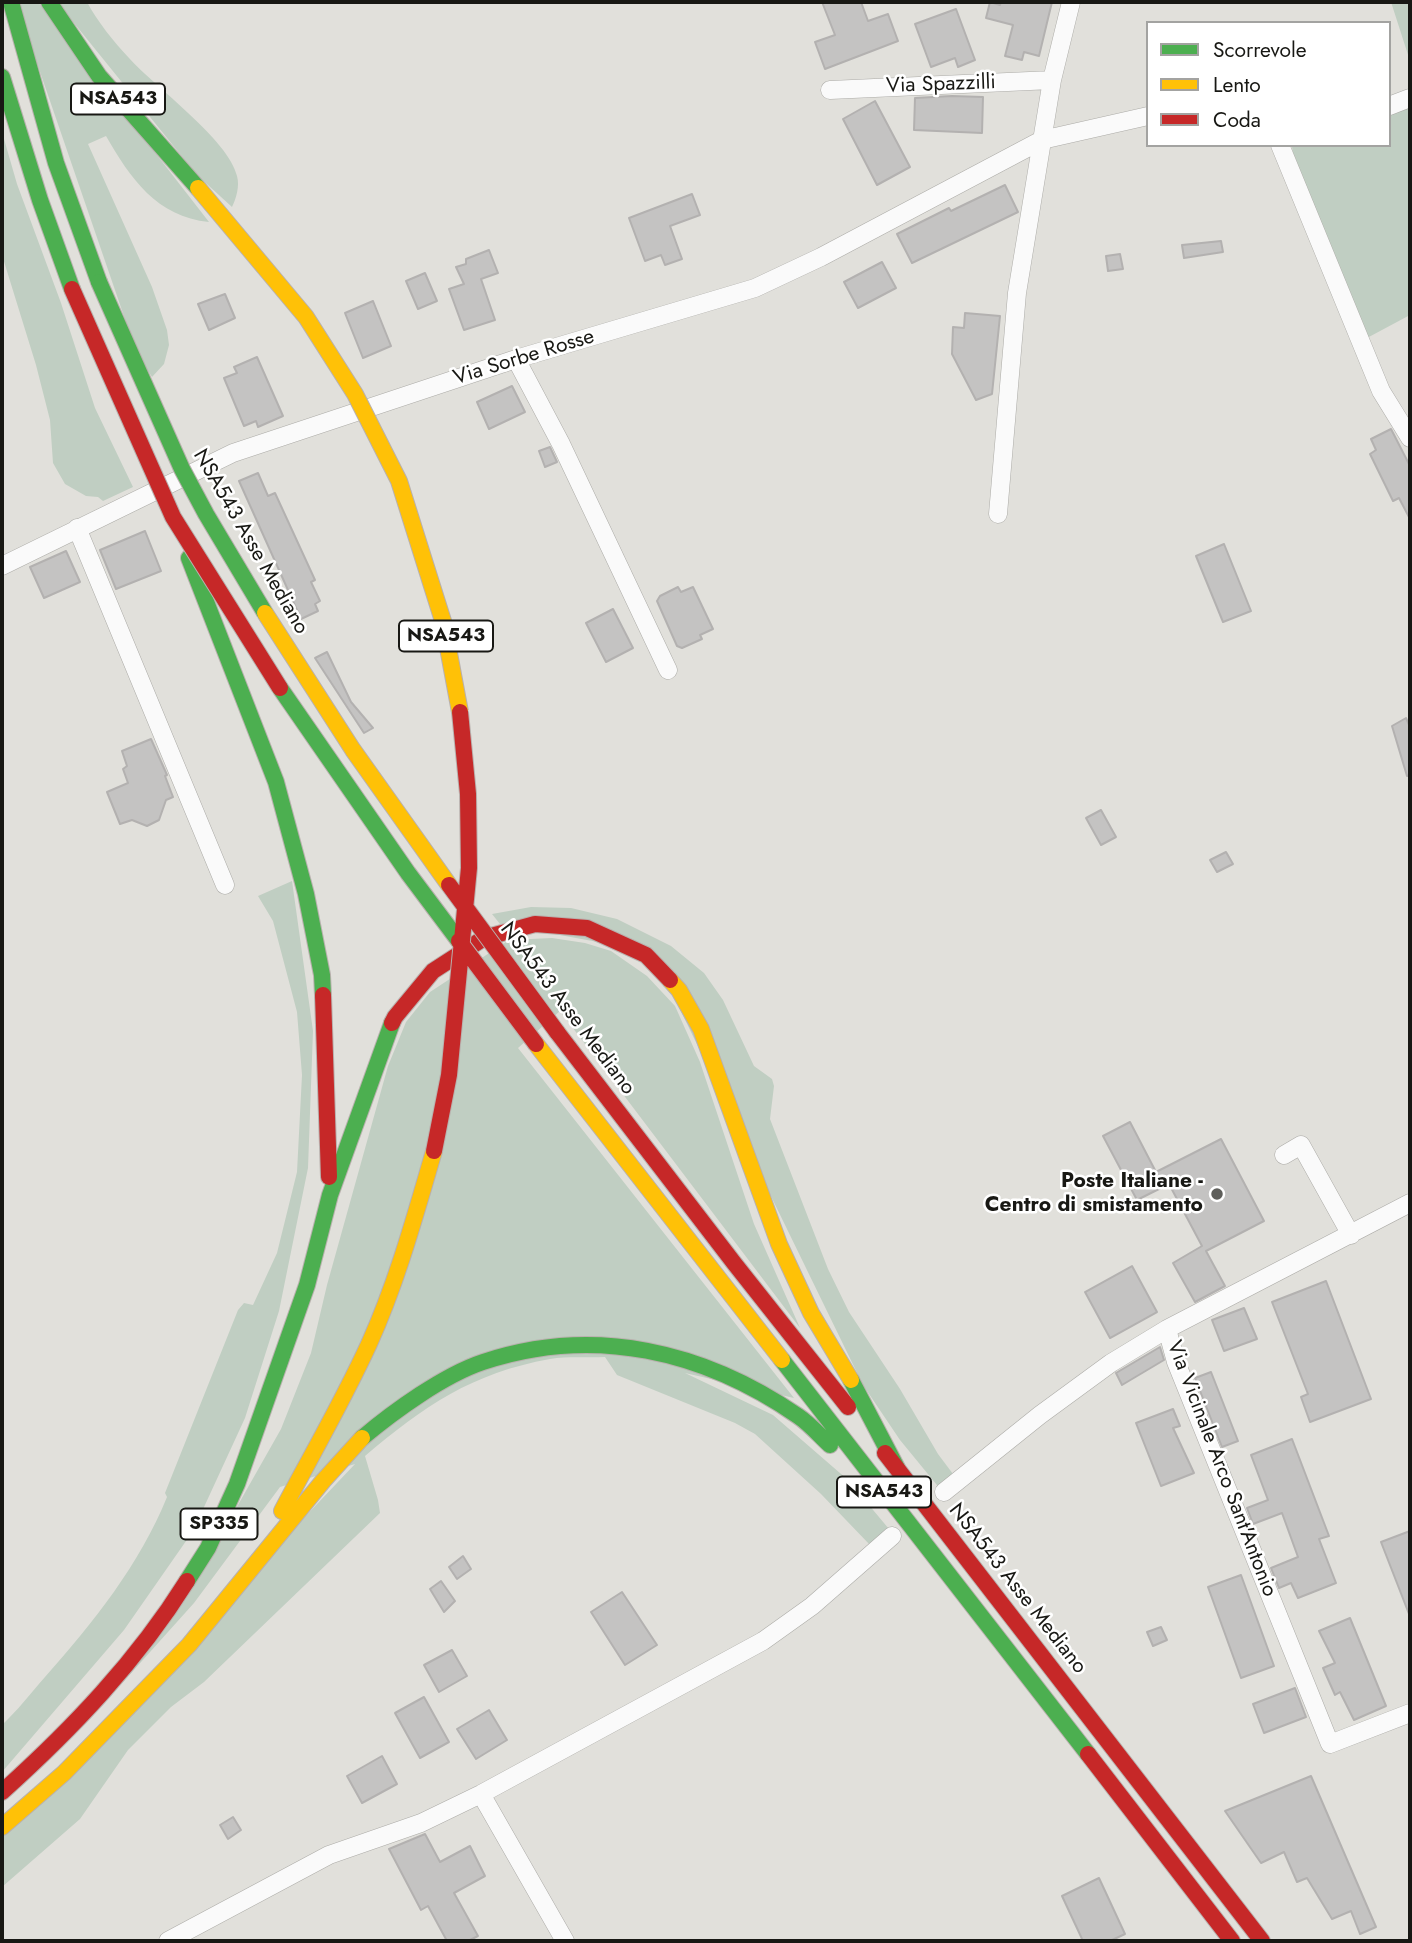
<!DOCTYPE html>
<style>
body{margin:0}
#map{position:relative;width:1412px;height:1943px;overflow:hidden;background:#e1e0db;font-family:Jost,sans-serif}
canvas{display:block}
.frame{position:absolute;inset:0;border:4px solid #181814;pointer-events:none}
.legend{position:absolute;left:1146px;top:21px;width:245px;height:126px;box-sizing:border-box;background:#fff;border:2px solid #a3a3a1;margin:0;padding:9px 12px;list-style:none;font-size:21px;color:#181814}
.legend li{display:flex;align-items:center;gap:14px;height:35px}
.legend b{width:35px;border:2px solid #a3a3a1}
</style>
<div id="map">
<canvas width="1412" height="1943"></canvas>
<div class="frame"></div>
<ul class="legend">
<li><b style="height:9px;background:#4caf50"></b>Scorrevole</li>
<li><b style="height:9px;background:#ffc107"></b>Lento</li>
<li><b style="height:9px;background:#c62828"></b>Coda</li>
</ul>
</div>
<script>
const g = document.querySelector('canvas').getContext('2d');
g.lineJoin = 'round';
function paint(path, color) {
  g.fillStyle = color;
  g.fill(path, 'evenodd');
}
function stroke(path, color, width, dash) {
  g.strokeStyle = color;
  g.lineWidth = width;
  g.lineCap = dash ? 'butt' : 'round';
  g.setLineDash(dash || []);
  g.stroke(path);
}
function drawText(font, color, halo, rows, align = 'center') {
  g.font = font + ' Jost,sans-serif';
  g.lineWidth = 5;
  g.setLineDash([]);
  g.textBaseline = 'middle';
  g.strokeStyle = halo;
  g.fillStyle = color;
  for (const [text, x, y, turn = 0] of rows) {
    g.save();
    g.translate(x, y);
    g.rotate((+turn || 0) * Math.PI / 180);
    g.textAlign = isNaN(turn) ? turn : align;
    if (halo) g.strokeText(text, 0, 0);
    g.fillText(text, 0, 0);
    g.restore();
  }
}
paint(new Path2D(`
 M16,2h22l171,220c-52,-5 -79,-44 -103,-86l-18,8 64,143 15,43 2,15 -5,19 -12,13 -15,-23z
 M57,2h30c10,19 27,40 42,56 26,29 100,82 108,118 3,10 -1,23 -5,31l-35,-32z
 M1391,2h19v59z
 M1410,103v212l-43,23 -74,-180 -1,-13h97v-34z
 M2,132l15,52 44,119 34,105 38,79 -30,14 -5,-4 -12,-1 -21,-12 -12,-21 -3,-43 -14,-55 -34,-110z
 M292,881l21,150 -5,137 -29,143 -34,107 -52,113 -69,99 -122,142v-47c15,-14 29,-32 43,-48 48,-54 95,-113 122,-180l-2,-4 73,-183 6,-7 9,2 24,-52 20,-81 5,-97 -5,-63 -24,-91 -15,-25z
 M531,907l40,1 46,11 54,27 33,27 19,27 31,66 18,13 2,7 -4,33 58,150 21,43 51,77 38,65 18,24 -15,12 -41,-50 -37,-55 -211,-433 -152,-28 -8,-10z
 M552,938l33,5 26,8 36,25 28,30 25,56 54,162 46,104 -240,-317 -42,37 276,350 -109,-25 88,42 75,65 41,49 -19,16 -49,-51 -66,-60 -20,-11 -118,-48 -12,-18c-18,1 -37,-1 -55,2 -78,14 -126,47 -185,97l13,44 2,13 -176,169 -33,25 -43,43 -48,69 -78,68v-51l353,-372 -75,23 -86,116 -96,107 136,-198 47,-83 30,-76 16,-68 61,-219 18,-44 24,-30 79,-52z`), '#c0cec2');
const building = new Path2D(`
 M822,2h39l7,19 20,-7 10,27 -73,28 -10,-27 20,-7z
 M990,2l10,3 1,-3h51l-13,54 -15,-4 -2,8 -17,-4 8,-31 -27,-7z
 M956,9l19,51 -17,7 -3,-9 -24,9 -16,-43z
 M952,96l31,1 -1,36 -68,-3 1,-32z
 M875,101l35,66 -33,18 -34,-66z
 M1005,185l13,27 -106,51 -15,-29 52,-26 2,3z
 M692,194l8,21 -30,11 12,33 -17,6 -4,-10 -16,6 -16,-43z
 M1221,241l2,11 -39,6 -2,-13z
 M489,250l9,23 -17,6 14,41 -31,10 -15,-41 15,-5 -8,-17 10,-3v-5z
 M1120,254l3,15 -15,2 -2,-15z
 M882,262l14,26 -38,20 -14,-26z
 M425,273l12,28 -19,8 -12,-28z
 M225,294l10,24 -26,12 -11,-26z
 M373,301l18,45 -28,12 -18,-45z
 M965,313l35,3 -8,78 -16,6 -24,-46 1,-27 11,1z
 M257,357l26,59 -25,11 -2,-6 -12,5 -20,-48 13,-5 -3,-6z
 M512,386l13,26 -36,17 -12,-27z
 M1391,429l19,37v53l-11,-21 -6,3 -23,-47 6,-4 -5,-11z
 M550,447l7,15 -12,5 -6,-16z
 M258,473l10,23 7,-3 40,87 -4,2 9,19 -5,3 3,7 -17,8 -62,-138z
 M145,531l16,40 -45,18 -16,-39z
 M1224,544l27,67 -28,11 -27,-66z
 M66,551l14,31 -36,16 -14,-31z
 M678,587l3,5 12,-5 20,42 -13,6 2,4 -20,9 -5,-2 -20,-45 3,-5z
 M613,609l20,39 -27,14 -20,-39z
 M327,652l24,50 22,26 -9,5 -49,-75z
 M1406,718l4,9v48l-3,1 -15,-50z
 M151,739l16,36 -2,1 8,21 -7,3 -7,20 -12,6 -15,-6 -12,4 -13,-32 21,-9 -5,-14 4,-3 -5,-15z
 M1101,810l15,27 -15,8 -15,-27z
 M1226,852l7,12 -16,8 -7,-12z
 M1130,1122l26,50 65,-33 43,82 -58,30 19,35 -30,16 -22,-39 29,-17 -33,-62 -32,16 -34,-64z
 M1132,1266l25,46 -47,26 -25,-46z
 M1326,1281l45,118 -61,23 -9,-25 7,-3 -36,-92z
 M1244,1308l13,31 -33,12 -12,-31z
 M1160,1347l4,13 -42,25 -6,-12z
 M1211,1372l27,69 -16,6 -27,-69z
 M1173,1409l7,17 -7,2 21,45 -33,13 -25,-63z
 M1292,1439l37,97 -10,3 17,44 -38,15 -7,-15 -12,5 -8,-20 27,-11 -16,-44 -29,11 -6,-16 21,-8 -17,-45z
 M1410,1531v83h-1l-28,-72z
 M463,1556l8,13 -14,10 -8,-12z
 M1241,1575l33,91 -33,12 -33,-91z
 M441,1581l14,20 -11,11 -14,-23z
 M622,1592l35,53 -32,20 -34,-53z
 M1350,1618l36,88 -32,14 -14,-28 -5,3 -12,-27 12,-5 -16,-32z
 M1161,1627l6,13 -14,6 -6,-14z
 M452,1650l15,26 -28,16 -15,-27z
 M1295,1688l11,29 -42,16 -11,-29z
 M424,1697l25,45 -29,16 -25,-45z
 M489,1710l18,30 -31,19 -19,-30z
 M382,1756l15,28 -35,19 -15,-27z
 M1311,1776l65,151 -16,7 -9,-23 -19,8 -25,-41 -10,4 -13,-30 -23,11 -36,-52z
 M233,1817l8,13 -13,9 -8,-14z
 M425,1834l15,28 30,-16 15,30 -31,17 24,43 -10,5h-21l-19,-35 -7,4 -32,-61z
 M1099,1878l26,56 -15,7h-27l-21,-45z`);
paint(building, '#c4c3c2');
stroke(building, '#b3b1b0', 2);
const street = new Path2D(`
 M830,90l222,-10
 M1389,106l21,-8
 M1280,145l101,246 29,47
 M516,359l45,85 107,226
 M998,514l19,-221 35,-213 19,-78
 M77,528l148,357
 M2,566l231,-113 283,-94 239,-71 66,-31 221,-117 106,-24
 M1284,1155l17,-10 50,90
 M1410,1203l-243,126 9,33 154,382 80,-31
 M944,1492l96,-77 71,-52 56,-34
 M481,1794l84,147
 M168,1941l161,-86 92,-32 60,-29 282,-153 49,-35 80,-70`);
const fast = new Path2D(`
 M11,2l45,161 43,119
 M49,2l50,74 99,112
 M2,77l38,123 32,89
 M189,558l87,224 30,112 16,81 1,20
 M782,1360l306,394
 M851,1380l46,88
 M362,1438c32,-27 82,-63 121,-76 111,-37 221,-11 315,54 12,8 22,20 32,29
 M187,1581l21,-33 29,-64 70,-199 23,-90 62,-172`);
const slow = new Path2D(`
 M670,980l9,10 22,39 78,215 32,69 40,67
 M536,1044l246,316
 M282,1511c29,-55 61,-110 87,-167 28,-62 46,-128 65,-193
 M2,1827l62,-54 125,-128 134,-164 39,-43`);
const jam = new Path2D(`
 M323,995l6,182
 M392,1023l3,-6 38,-46 51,-33 51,-14 52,4 59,27 24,25
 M557,1032l177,231 114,144
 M885,1453l377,488
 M1088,1754l144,187
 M2,1792c70,-63 135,-131 185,-211`);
stroke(street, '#acaba7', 19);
stroke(fast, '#b9b1ae', 18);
stroke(slow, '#b9b1ae', 18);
stroke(jam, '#b9b1ae', 18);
stroke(street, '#fafafa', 18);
stroke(fast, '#4caf50', 16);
stroke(slow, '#ffc107', 16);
stroke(jam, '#c62828', 16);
const fastBridge = new Path2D(`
 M99,282l83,187 24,45 59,99
 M280,688l128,185 51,68`);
const slowBridge = new Path2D(`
 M198,188l108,129 49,77 44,87 44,140 17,91
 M265,613l88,137 96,135`);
const jamBridge = new Path2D(`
 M72,289l101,228 107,171
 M449,885l108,147
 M459,941l77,103
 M434,1151l15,-76 20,-207 -1,-74 -8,-82`);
stroke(fastBridge, '#b9b1ae', 18, []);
stroke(slowBridge, '#b9b1ae', 18, []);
stroke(jamBridge, '#b9b1ae', 18, []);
stroke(fastBridge, '#4caf50', 16);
stroke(slowBridge, '#ffc107', 16);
stroke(jamBridge, '#c62828', 16);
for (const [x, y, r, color] of [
 [1217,1194,7,"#5e5e5a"]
]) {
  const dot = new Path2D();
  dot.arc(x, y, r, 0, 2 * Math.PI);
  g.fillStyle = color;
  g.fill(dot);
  stroke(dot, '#fff', 2.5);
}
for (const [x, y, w] of [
 [118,99,94],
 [446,636,94],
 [884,1492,94],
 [219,1524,77]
]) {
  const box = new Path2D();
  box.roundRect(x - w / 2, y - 15.5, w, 31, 5);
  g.fillStyle = '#fff';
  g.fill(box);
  stroke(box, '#181814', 2);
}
drawText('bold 19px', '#181814', null, [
 ["NSA543",118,99],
 ["NSA543",446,636],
 ["NSA543",884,1492],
 ["SP335",219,1524]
]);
drawText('21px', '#181814', '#fff', [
 ["Via Spazzilli",941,85,-2],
 ["Via Sorbe Rosse",524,358,-17],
 ["NSA543 Asse Mediano",250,542,60],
 ["NSA543 Asse Mediano",567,1009,53],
 ["Via Vicinale Arco Sant'Antonio",1221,1469,69],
 ["NSA543 Asse Mediano",1017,1589,52]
]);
drawText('bold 21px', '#181814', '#fff', [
 ["Poste Italiane -",1203,1182],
 ["Centro di smistamento",1203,1206]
], 'right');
</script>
